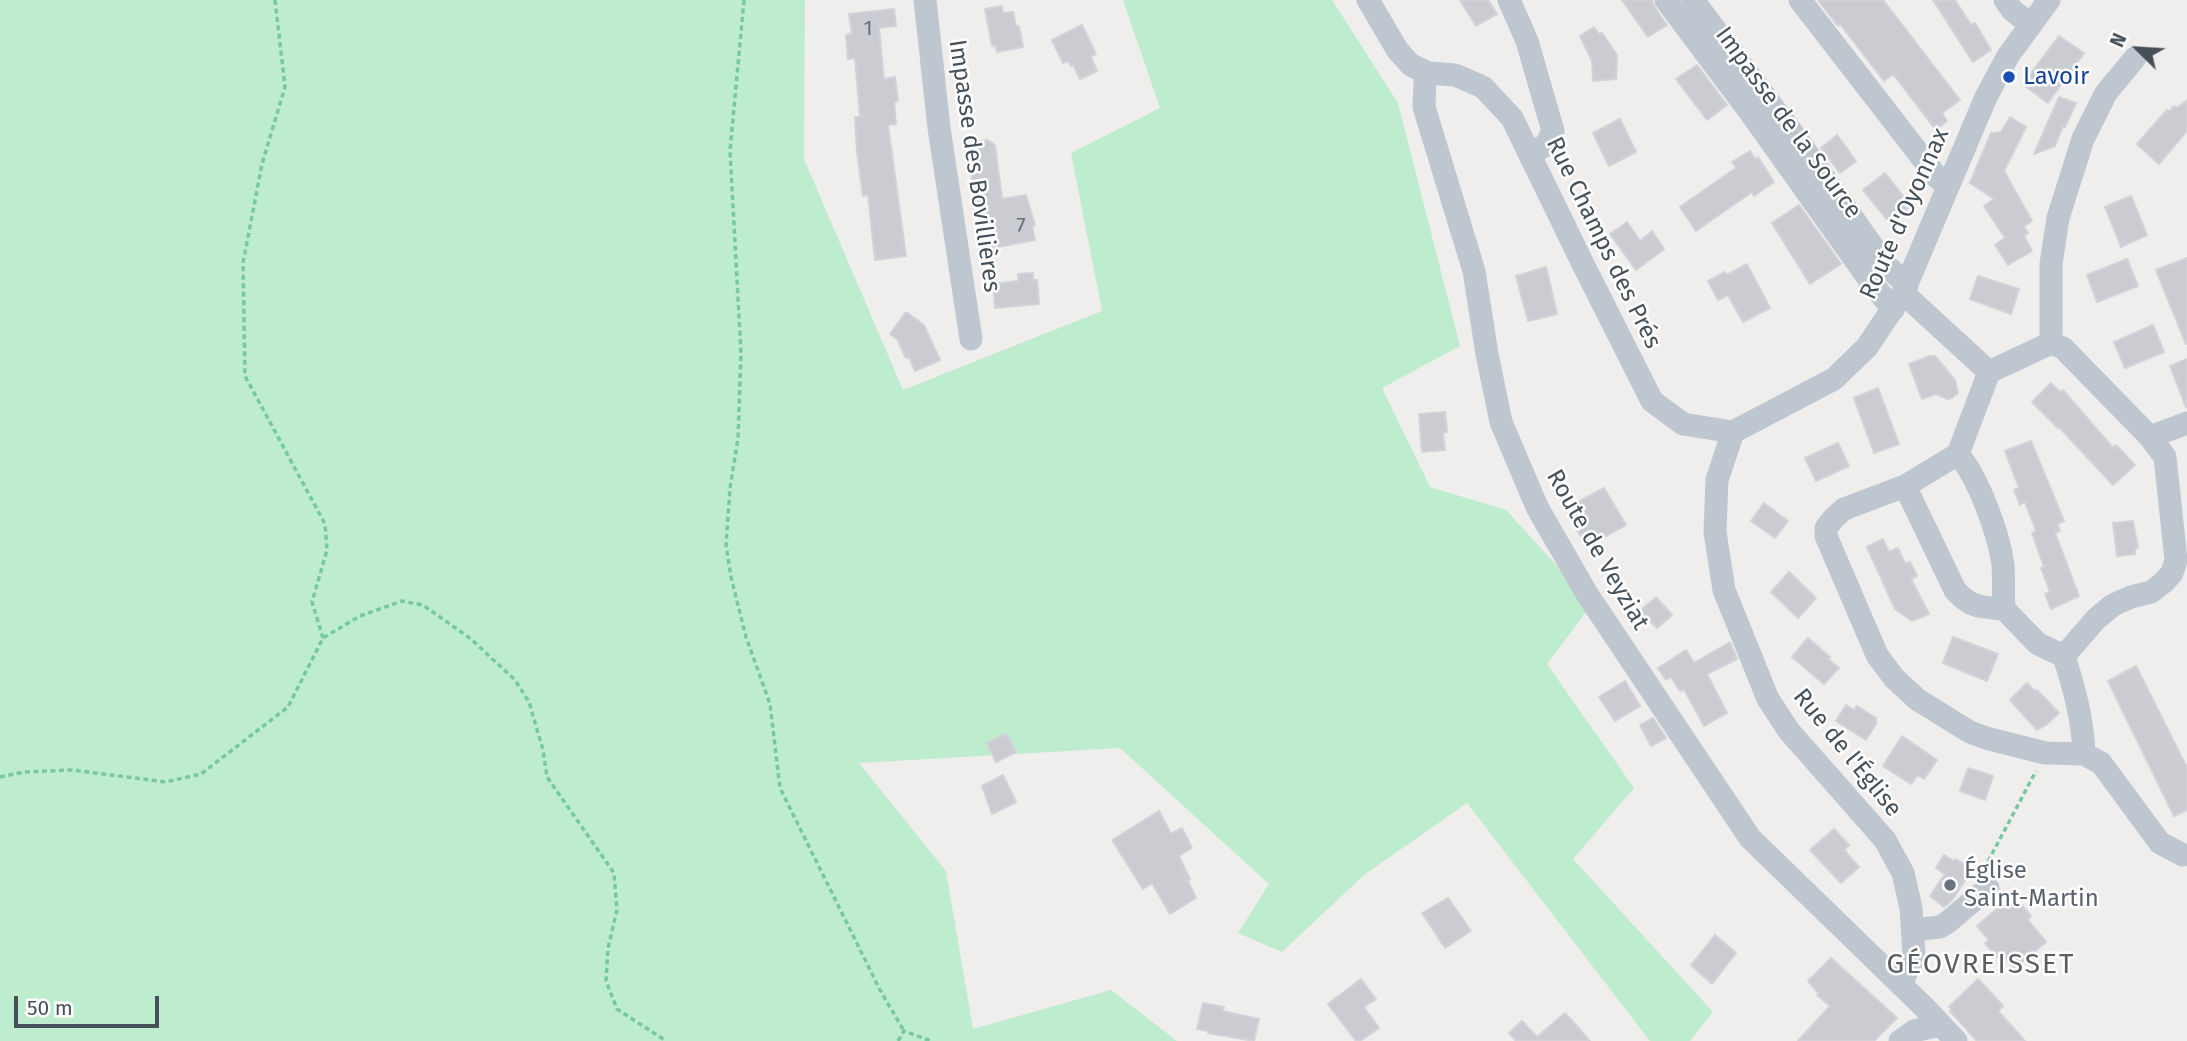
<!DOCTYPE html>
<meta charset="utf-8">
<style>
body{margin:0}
#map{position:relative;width:2187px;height:1041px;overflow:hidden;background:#f0eded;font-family:"Fira Sans",sans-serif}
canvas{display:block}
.north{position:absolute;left:2103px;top:14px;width:70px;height:70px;-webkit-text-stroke:5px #fff;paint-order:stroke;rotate:294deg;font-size:19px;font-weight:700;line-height:28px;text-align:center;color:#465059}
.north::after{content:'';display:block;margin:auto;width:24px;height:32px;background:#465059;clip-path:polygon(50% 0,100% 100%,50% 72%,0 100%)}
.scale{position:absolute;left:14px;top:996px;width:145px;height:32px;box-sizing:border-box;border:4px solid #465059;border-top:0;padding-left:9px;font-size:21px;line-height:24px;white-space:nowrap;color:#465059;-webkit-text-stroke:5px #fff;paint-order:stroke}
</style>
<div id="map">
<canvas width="2187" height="1041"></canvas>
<div class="north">N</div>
<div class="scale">50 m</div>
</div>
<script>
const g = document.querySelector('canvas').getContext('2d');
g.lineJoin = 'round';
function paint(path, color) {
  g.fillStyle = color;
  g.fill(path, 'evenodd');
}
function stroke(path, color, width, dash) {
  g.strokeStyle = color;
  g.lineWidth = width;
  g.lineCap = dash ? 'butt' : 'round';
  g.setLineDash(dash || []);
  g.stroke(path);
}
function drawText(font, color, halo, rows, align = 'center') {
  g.font = font + ' "Fira Sans",sans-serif';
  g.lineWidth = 5;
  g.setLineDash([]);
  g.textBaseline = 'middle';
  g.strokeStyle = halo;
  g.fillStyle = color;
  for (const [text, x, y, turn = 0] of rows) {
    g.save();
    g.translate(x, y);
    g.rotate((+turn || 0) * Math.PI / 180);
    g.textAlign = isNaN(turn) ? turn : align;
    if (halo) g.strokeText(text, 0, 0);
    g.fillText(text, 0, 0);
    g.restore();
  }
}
paint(new Path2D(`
 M0,0h805l-1,159 99,231 199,-79 -31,-158 89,-45 -37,-108h209l66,103 62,243 -78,42 48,99 76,23 86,94 -45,60 87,124 -61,71 140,153 -23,29h-40l-183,-238 -103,72 -82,77 -44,-19 31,-49 -149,-136 -261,15 87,108 27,158 138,-39 66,51h-1177z`), '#bdeccf');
const building = new Path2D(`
 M1460,0h28l9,14 -21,12z
 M1622,0h30l3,8 12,17 -19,12z
 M1818,0h65l77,100 -18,13 5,8 -11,9 -43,-56 -9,7 -44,-57 -2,2z
 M1933,0h22l16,25 4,-2 16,27 -18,12z
 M1002,6l1,7 10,-1 3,14h3l4,21 -26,5 -2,-7 -3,1 -7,-37z
 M894,9l2,17 -17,2 5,51 11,-2 3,24 -4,1 2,22 -8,1 18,131 -31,4 -7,-65 -5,1 -6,-44 -2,-35h5l-5,-59 -7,1 -2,-24 6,-1 -3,-20z
 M1082,25l14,29 -5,3 6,14 -17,8 -7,-14 -2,1 -3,-5 -5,2 -11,-23z
 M1594,27l5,7 3,-1 15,22 -1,24 -23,2 -1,-20 -12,-25z
 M2059,36l25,17 -36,50 -23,-17 2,-3 -2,-2z
 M1697,65l30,40 -20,15 -31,-41z
 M2059,97l17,6 -11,24 -2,-1 -8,20 -21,8z
 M2187,100v31l-28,33 -22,-20 30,-34 2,2 5,-6 3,2z
 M2010,117l16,10 -22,44 28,50 -8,5 4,7 -4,3 8,15 -24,14 -13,-20 10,-7 -21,-32 10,-7 -24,-16 21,-50 10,-1z
 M1620,119l16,33 -27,14 -16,-33z
 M1837,135l19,26 -16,12 -19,-25z
 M988,140l7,5 7,54 24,-4 9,30 -3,1 3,14 -47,9 -3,-15 -5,1 -13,-92z
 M1750,151l5,8 3,-2 16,25 -20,14 -2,-4 -56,39 -16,-24 56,-39 -4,-6z
 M1885,173l26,33 -21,17 -27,-33z
 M2131,196l16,39 -26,12 -16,-40z
 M1799,205l42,59 -31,20 -38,-61z
 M1627,222l13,19 12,-10 12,18 -28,21 -26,-36z
 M2187,258v86h-1l-30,-74z
 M2127,259l11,27 -41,16 -10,-27z
 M1747,264l23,44 -27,14 -15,-27 -10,5 -10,-19 17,-9 2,3z
 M1546,267l11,47 -29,7 -12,-45z
 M1033,273v7h4l2,24 -44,4 -2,-24 25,-3v-7z
 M1978,276l41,13 -8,25 -41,-15z
 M906,312l18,13 16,35 -25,11 -6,-14 -3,1 -9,-19 -7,-5z
 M2153,325l11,27 -39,16 -11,-26z
 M1930,356h5l20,24 3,13 -6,5 -4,1 -12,-5 -14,5 -13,-35z
 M2187,359v48h-1l-16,-41z
 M2051,383l9,9 3,-2 50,58 3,-3 19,20 -22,20 -54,-58 -1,1 -26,-26z
 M1878,388l21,56 -25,9 -20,-55z
 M1445,412l2,20 -4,1 2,17 -23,2 -3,-38z
 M2031,441l33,80 -7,3 3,7 -5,2 24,63 -28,13 -6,-15 5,-2 -9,-24 3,-1 -12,-34 4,-2 -11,-29 -5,3 -6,-15 5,-2 -14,-37z
 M1838,443l11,23 -33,15 -11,-23z
 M1604,488l22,37 -39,22 -22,-38z
 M1764,503l24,18 -13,17 -24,-17z
 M2133,521l5,27h-3v6l-18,2 -4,-33z
 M1883,539l6,13 9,-4 7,16 5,-2 7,14 -6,3 18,35 -17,7 -17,-12 -28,-62z
 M1789,572l27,26 -18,20 -27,-26z
 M1656,597l16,18 -15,13 -17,-17z
 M1953,637l45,17 -11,27 -44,-18z
 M1808,638l22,19 -2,2 11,9 -15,16 -32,-27z
 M1730,642l7,17 -30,15 20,39 -23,13 -20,-37 -4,2 -9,-14 -5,3 -8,-12 28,-18 8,13z
 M2136,666l51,102v42l-13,6 -66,-135z
 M1625,681l15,25 -25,15 -16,-24z
 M2027,683l8,8 2,-1 22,23 -13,12 -9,5 -27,-30z
 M1846,705l8,5 3,-4 19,12v6l-10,16 -30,-19z
 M1653,718l13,20 -15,8 -11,-21z
 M1006,734l10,18 -20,10 -9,-19z
 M1902,736l35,24 -13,19 -6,-4 -7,9 -28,-18z
 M1968,768l25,8 -8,24 -25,-9z
 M1003,775l13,27 -24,12 -10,-28z
 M1159,811l12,23 11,-6 10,20 -13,8 11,23 -2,2 8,17 -26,16 -18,-31 -9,6 -31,-49z
 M1834,829l15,16 -5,5 15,17 -18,16 -31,-33z
 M1944,855l10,6 2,-2 16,11 -20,30 -8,7 -14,-11 15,-22 -9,-6z
 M2013,895l18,21 -3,4 18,22 -32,27 -11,-13 -4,3 -14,-16 4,-3 -12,-14z
 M1448,898l23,33 -26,17 -23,-35z
 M1715,935l21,18 -24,31 -21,-19z
 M1831,958l66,60 -23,23h-76l32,-35 -13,-11 2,-1 -11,-13z
 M1361,979l15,20 -12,8 15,21 -19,13h-4l-28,-37z
 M1978,979l25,27 -5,5 27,30h-48l-27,-30 2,-1 -3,-3z
 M1203,1003l21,4 -2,4 37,8 -5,22 -46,-8 1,-2 -12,-2z
 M1565,1013l25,28h-74l-7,-8 13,-12 15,16z`);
paint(building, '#caccd1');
stroke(building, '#d1d3d8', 2);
stroke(new Path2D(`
 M275,0l10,87 -23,77 -19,99 2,113 80,148 2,26 -15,52 11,36
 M744,0l-14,151 11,202 -3,85 -8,50 -4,57 5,32 15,60 24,67 10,84 100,202 24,41
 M0,777l24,-5 48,-2 94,12 35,-8 87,-67 35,-69 37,-22 42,-15 21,4 48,34 44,41 14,22 14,48 4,27 67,96 3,37 -9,38 -2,33 11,28 49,32
 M1984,869l52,-98
 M898,1041l6,-10 27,10`), '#77c8a0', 3.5, [5, 3.5]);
stroke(new Path2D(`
 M925,0l14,128 32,211
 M1368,0l30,51 13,14 17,8 27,2 28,12 29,31 70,144 70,139 31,23 50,8
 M1509,0l18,41 26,90 -7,14 -15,8
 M1666,0l84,112 121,170 22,28
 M1693,0l109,146 83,118 22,21
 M1800,0l137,177 11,9
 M2005,0l7,10 19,15
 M1428,73l-3,8 -1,26 50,164 13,83 14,68 36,85 50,87 163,244 174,169 32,34
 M1903,293l86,79
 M2051,343v-79l7,-46 25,-79 23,-46 29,-35
 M1733,432l-16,48 -2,52 9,58 44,109 21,32 96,109 18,33 8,35 3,47 -13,30
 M1733,432l101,-53 33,-32 36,-54 83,-196 22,-41 41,-56
 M2150,437l37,-14
 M1958,454l-53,32 -61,23 -10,9 -8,10v8l51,119 17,23 24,22 52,32 16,6 59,15 39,1c-1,-34 -10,-66 -20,-98l-26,-12 -34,-35c-1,-15 0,-30 -1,-44 -4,-31 -25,-88 -45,-111l31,-82 62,-29 12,5 87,89 15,20 11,103 -4,13 -8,9 -13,10 -20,5 -18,8 -17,14 -32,37
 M1905,486l50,104c16,18 25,17 49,19
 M2084,754l17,9 59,80 23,12
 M1913,930l27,-3 8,-5 40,-34
 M1900,1041l14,-10 26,-6`), '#bec7cf', 23);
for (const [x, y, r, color] of [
 [2009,77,7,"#1a4fb4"],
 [1950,885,7,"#6b7280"]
]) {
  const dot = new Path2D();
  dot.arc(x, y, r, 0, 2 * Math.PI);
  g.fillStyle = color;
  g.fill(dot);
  stroke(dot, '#fff', 2.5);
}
drawText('21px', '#676f77', null, [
 ["1",868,29],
 ["7",1021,226]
]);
drawText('24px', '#164399', '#fff', [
 ["Lavoir",2023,77]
], 'left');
drawText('24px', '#465059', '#fff', [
 ["Impasse de la Source",1788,123,54],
 ["Impasse des Bovillières",974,166,82],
 ["Route d'Oyonnax",1905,214,-66],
 ["Rue Champs des Prés",1603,243,64],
 ["Route de Veyziat",1597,550,60],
 ["Rue de l'Église",1847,753,51]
]);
drawText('24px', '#5b616d', '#fff', [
 ["Église",1964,871],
 ["Saint-Martin",1964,899]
], 'left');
g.letterSpacing = '2px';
drawText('28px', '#5a5d61', '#fff', [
 ["GÉOVREISSET",1981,965]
]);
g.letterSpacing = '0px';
</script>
